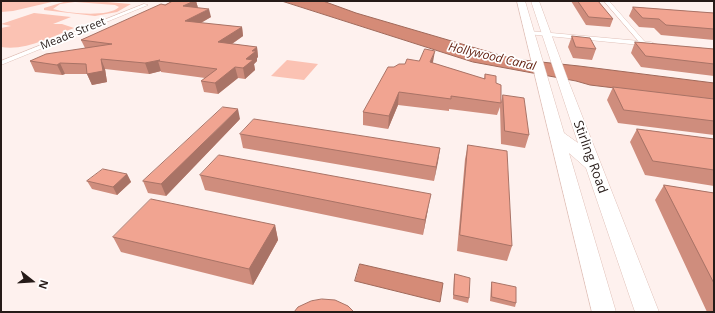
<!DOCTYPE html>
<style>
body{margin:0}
#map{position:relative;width:715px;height:313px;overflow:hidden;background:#fef1ee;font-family:"Open Sans",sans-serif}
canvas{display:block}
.frame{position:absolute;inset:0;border:2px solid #261b18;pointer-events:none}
.north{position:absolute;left:12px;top:261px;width:40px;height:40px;-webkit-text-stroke:3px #fff;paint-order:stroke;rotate:107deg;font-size:11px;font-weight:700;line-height:16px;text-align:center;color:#261b18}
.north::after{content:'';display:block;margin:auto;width:14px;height:18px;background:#261b18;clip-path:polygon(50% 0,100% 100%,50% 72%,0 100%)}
</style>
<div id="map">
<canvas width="715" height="313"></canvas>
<div class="frame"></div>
<div class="north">N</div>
</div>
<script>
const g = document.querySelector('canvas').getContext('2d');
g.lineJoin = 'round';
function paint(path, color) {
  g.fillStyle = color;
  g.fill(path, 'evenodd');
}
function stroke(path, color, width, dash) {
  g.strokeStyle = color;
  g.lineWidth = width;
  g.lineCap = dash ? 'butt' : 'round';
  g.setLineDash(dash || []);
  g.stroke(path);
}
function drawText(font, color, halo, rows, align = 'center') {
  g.font = font + ' "Open Sans",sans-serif';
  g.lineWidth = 3.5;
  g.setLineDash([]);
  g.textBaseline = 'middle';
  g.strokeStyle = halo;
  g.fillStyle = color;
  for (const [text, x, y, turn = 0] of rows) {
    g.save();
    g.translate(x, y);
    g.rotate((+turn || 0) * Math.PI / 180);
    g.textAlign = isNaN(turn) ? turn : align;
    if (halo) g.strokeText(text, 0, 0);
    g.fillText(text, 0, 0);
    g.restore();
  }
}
paint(new Path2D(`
 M1,1h55l-43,10 -12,1z
 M67,1h28l36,3 -14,8 -22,4 -51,-6v-2zM75,2l40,3 4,2c-11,11 -53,6 -66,2l7,-5z
 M34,13l37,4 -18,7h9l12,4c-23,9 -48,23 -73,19v-19l10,-2 -10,-2z
 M287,60l31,4 -14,16 -33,-4z`), '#fbc2b3');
const water = new Path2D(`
 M282,1h41l33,12 157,46 66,7 135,17v17l-124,-15 -14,-4 -103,-19z
 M360,264l83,19 -3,19 -85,-21z`);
paint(water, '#d58b77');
stroke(water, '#a0695a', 1);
const minor = new Path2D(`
 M604,1h5l36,41v2h-4z
 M144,4l4,1 -147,60v-4z`);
const tertiary = new Path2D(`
 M529,31l122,11 4,2 -4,2 -124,-12 -1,-1z`);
const primary = new Path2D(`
 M517,1h8l39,132 14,10 -47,-142h8l29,79 91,232h-24l-49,-144 -17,-15 47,159h-24z`);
stroke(minor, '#e0c1b9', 1);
stroke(tertiary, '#e0c1b9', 1);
stroke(primary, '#e0c1b9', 1);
paint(minor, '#fff');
paint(tertiary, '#fff');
paint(primary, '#fff');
paint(new Path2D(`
 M173,1h23l2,7 13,9 -10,6 41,4 1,9 -11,8 25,3 1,10 -1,1v3l-3,3 1,6 -10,9 -7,-1 -20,16 -14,-2 -3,-11 4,-3 -44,-6v-1l-12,3 -44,-5 2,13 -15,3 -5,-11h-22l-3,1 -27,-3 -5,-11 55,-13 -4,-8z
 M571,1h27l15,18 -3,8 -24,-2z
 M633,7l81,6v27l-53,-5 -7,-7 -15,-1 -10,-11z
 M572,36l24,13 -4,11 -19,-2 -5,-11z
 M635,42l79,7v27l-73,-9 -10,-14z
 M433,62v1l51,16 1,-5 11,9 5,19 2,-7 26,40 -4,13 -24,-4 -1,-37 -3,8 -48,-6v2l-51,-6 -10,24 -25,-4v-13l31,-45 11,-3z
 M613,87l101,12v36l-96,-12 -11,-23z
 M240,119l-74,77 -18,-3 -5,-12z
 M637,129l77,10v47l-69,-11 -15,-33z
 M240,134l200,14 -6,33 -191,-33z
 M468,145l44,101 -5,15 -50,-10 8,-92z
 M127,174l4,8 -14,13 -25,-6 -5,-8z
 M200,175l228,34 -5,26 -218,-45z
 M664,185l50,8v119h-7l-52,-112z
 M275,225l3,15 -25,45 -132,-33 -8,-15z
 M455,274l14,24 -1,5 -15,-4 1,-21z
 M492,282l24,21 -1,4 -25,-6 1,-15z`), '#cf8d7d');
paint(new Path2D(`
 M194,1h2l2,7 -15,-2z
 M209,9l2,8 -23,13 -3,-9z
 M242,27l1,9 -23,16 -2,-10z
 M257,47l1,10 -1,1v3l-3,3 1,6 -10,9 -2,-11 3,-9 6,-8z
 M435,51l-2,11 -5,12 2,-12z
 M101,59l4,10 2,13 -15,3 -5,-11z
 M160,60l-2,1 3,10 -12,3 -4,-11z
 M60,63l5,11 -3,1 -5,-10z
 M235,67l3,11 -20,16 -3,-11z
 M399,92l-1,13 -10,24 1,-13z
 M238,109l2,10 -74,77 -5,-12z
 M440,148l-2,14 -4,19 2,-14z
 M127,174l4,8 -14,13 -4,-8z
 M431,194l-3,15 -5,26 2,-15z
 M275,225l3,15 -25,45 -4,-16z`), '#a97366');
const building = new Path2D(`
 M173,1h21l-11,5 26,3 -24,12 57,6 -24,15 39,5 -5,4h4l-10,8 7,1 -10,8 -8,-1 -20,16 -14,-2 16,-12 -59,-8 2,-1 -15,3 -44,-4 2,12 -16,3 -1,-10 -26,-1 -3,2 -27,-4 16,-7 66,-10 -31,-4 80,-36 4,1z
 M578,1h20l15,18 -24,-2z
 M633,7l81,6v16l-48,-4 -7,-6 -16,-1z
 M572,36l18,2 6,11 -20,-2z
 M635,42l79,7v15l-68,-8z
 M425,49l10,2 -5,11 55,17v-5l11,2v7l5,2v18l-50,-7v3l-52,-7 -10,24 -26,-4 25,-45h6l5,-3h6l2,-5 12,2z
 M613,87l101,12v22l-90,-11z
 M503,95l21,3 5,37 -24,-4z
 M223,107l15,2 -77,75 -18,-3z
 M254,119l186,29 -4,19 -196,-33z
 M637,129l77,10v31l-61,-9z
 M468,145l39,6 5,95 -52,-11z
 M219,155l212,39 -6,26 -225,-45z
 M103,169l24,5 -14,13 -26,-6z
 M664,185l50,8v90z
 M151,199l124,26 -26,44 -136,-32z
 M455,274l15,4 -1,20 -15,-3z
 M492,282l24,5v16l-24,-6z
 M322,299l13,1 13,6 6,6h-60l4,-5 13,-6z`);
paint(building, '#f1a491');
stroke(building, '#a97366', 1);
drawText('11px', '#261b18', '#fff', [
 ["Meade Street",73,34,-22]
]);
drawText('italic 12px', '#601d0c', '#fff', [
 ["Hollywood Canal",492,57,13]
]);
drawText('13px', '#261b18', '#fff', [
 ["Stirling Road",590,157,70]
]);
</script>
